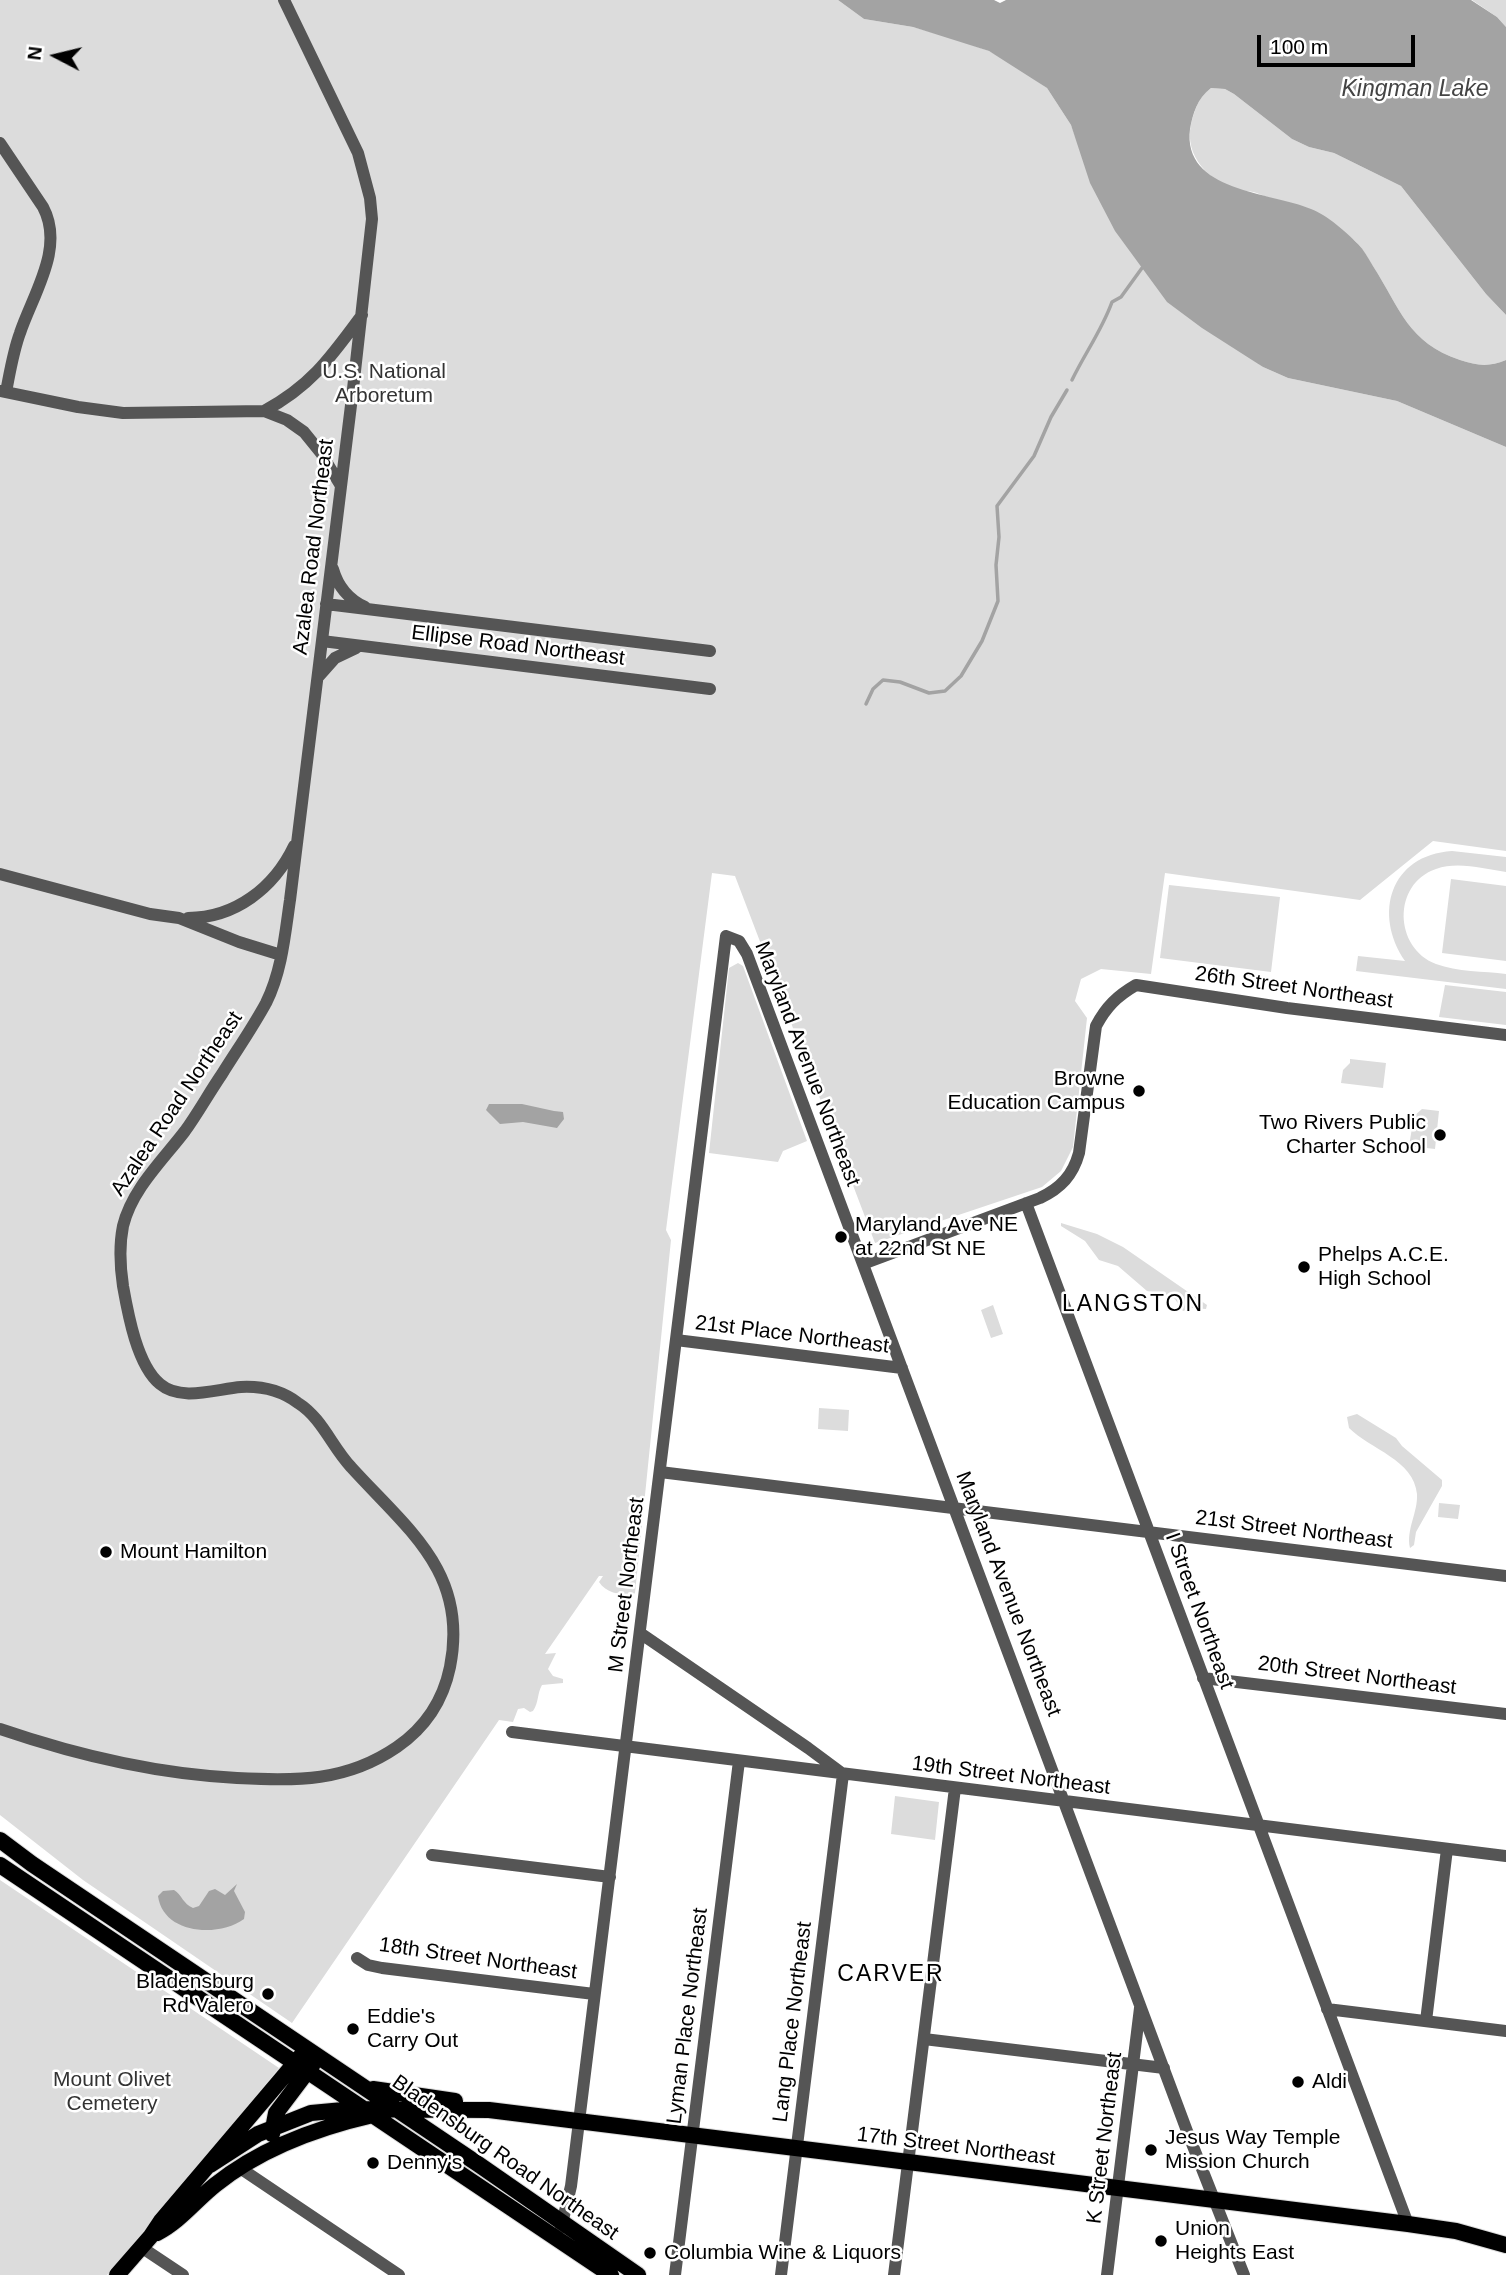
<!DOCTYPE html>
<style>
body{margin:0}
#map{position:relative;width:1506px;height:2275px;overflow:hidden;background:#fff;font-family:Arial,sans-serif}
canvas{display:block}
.north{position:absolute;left:21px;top:21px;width:70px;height:70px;-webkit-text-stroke:5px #fff;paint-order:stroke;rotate:277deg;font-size:19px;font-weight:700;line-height:28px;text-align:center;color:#000}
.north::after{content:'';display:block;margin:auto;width:24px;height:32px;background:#000;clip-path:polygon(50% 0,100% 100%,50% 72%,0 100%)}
.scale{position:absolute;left:1257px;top:35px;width:158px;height:32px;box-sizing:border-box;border:4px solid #000;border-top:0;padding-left:9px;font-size:21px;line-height:24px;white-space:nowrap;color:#000;-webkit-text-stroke:5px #fff;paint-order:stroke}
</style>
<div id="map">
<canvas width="1506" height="2275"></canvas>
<div class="north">N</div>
<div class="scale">100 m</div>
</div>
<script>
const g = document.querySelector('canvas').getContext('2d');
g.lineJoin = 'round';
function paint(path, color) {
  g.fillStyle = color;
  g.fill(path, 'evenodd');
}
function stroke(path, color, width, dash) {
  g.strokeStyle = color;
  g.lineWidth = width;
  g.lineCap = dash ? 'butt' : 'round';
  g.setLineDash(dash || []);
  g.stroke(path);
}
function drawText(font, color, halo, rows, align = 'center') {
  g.font = font + ' Arial,sans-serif';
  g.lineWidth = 5;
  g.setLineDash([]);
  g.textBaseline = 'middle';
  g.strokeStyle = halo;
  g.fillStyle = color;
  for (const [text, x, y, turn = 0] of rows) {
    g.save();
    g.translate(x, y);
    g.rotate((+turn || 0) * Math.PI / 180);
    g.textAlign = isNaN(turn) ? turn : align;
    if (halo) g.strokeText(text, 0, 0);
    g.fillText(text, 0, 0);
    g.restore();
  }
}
paint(new Path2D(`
 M0,0h838l26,19 49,8 45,13 31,11 24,13 34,24 24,37 10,27 163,201 19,14 25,11 109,23 109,46v404l-73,-10 -73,59 -195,-27 -14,101 -50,-5 -20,10 -6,22 12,17 -14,129 -12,24 -19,16 -167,56 -140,-367 -23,-3 -46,357 5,10 -36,353 -4,3c-12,-2 -25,-3 -32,-14l4,-6h-4l-54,78 11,-1 -8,16 5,7 10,3v4l-21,2c-5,9 -3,17 -9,26l-3,1 -6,-4 -6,1 -5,13 -14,-2 -207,303 -209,-143 -83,-65z
 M1472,0h34v27l-9,-10z
 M1211,88l14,1 9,5 58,45 17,8 25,6 67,33 85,108 20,21v45c-17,7 -28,6 -46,0 -52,-17 -60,-52 -87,-94 -5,-7 -9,-16 -15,-22 -20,-21 -70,-40 -99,-50 -6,-3 -14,-3 -20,-4 -30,-8 -55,-34 -48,-66 4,-15 7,-26 20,-36z
 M1452,851l54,6v15c-22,-3 -48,-11 -70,-3 -44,15 -42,79 0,95 21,8 48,7 70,10v15l-150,-18 2,-15 47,5c-32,-47 -15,-106 47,-110z
 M1451,879l55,7v75l-64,-8z
 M1169,885l111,12 -9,75 -111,-14z
 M738,963l5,3 64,175 -24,10 -5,11 -69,-9 20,-185z
 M1445,985l61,7v33l-67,-8z
 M1350,1059l36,4 -3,25 -42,-5 2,-13 7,-7z
 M1422,1109l17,2 -4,38 -26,-3 5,-30z
 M1061,1223l36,11 26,13 84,58 -1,4 -14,-1 -9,3 -8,-12 -7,-4 -21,-4 -29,-25 -19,-6 -14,-19 -24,-15z
 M993,1305l10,29 -12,4 -10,-28z
 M819,1408l30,2 -1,21 -30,-2z
 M1357,1414l39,24 6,8 40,34v6l-26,46 -2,13 -4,3c-4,-19 8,-35 7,-54 -3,-34 -47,-45 -68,-66l-2,-11z
 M1439,1503l21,2 -2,14 -20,-2z
 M895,1796l44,6 -4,38 -44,-6z
 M0,1880l279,188 -172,207h-107z`), '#dcdcdc');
paint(new Path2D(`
 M838,0h156l6,3 6,-3h465l26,17 9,10v288l-20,-21 -85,-108 -67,-33 -25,-6 -17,-8 -58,-45 -9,-5 -14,-1c-14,11 -18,25 -21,41 -8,63 81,63 121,80 16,6 35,23 47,35 6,6 10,14 15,22 27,42 35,77 87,94 18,6 29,7 46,0v87l-109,-46 -109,-23 -25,-11 -61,-39 -35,-26 -52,-71 -25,-48 -19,-58 -24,-37 -58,-37 -76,-24 -49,-8z
 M489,1104h33l32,7 9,1 1,7 -7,9 -34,-6 -23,2 -14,-14z
 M237,1884l-3,7 11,21 -1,7c-26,19 -81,15 -86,-23l5,-5 11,-1c8,5 9,14 19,18l6,-2 10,-15 6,-2 10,6z`), '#a3a3a3');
stroke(new Path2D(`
 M1072,380c13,-27 30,-50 40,-78l9,-5 21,-29
 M866,704l7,-15 10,-9 17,2 29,11 16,-2 16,-15 21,-35 16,-40 -2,-36 3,-28 -2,-31 37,-50 17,-39 16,-27`), '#a3a3a3', 3.5);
const major = new Path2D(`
 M0,1840l32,24 446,300 160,111
 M0,1865l611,410
 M373,2089l82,12
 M272,2134l4,-21 37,-49
 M210,2165l48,-31 53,-21 43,-4 135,1 919,114 48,7 50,14
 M157,2233c22,-11 38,-32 58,-48 46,-37 101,-57 158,-70
 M117,2275l34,-39 10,-15 140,-165`);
stroke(major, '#dbdbdb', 18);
stroke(new Path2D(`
 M0,143l43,64c22,41 -10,87 -23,126 -7,19 -10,39 -14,59
 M0,391l78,16 45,6 141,-2 23,9 17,12 17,21 20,33
 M264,411c47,-25 67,-54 98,-96
 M333,569c5,18 15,30 32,38
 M326,604l384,47
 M322,641l388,48
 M319,676l16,-18 21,-10
 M0,874l150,40 29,4 60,24 42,13
 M188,918c47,0 86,-30 106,-72
 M1026,1203l382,1021
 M863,1264l177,-66c21,-10 33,-23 39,-45l17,-127c10,-19 21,-30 40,-41l151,23 219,27
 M676,1340l226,28
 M660,1472l846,104
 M640,1633l168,115 35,26 -62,501
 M1203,1678l303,36
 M0,1729c76,26 156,45 237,49 60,3 109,4 160,-31 29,-20 46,-46 53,-80 19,-95 -43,-138 -99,-200 -19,-20 -29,-49 -53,-64 -16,-12 -37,-17 -57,-16 -25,2 -60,15 -81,-3 -23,-19 -32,-70 -37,-98 -3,-20 -4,-40 0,-60 9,-37 40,-66 62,-95 13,-18 24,-38 37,-57 15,-24 31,-47 44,-71 16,-32 19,-69 24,-103l63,-511 19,-170 -2,-21 -12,-45 -74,-153
 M512,1732l994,124
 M432,1855l178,22
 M357,1958l11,7 14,3 212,26
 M1327,2009l179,22
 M1426,2021l21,-172
 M924,2039l240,29
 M240,2168l159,107
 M561,2228l10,-42 155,-1250 13,5 8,13 440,1177 57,144
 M141,2247l42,28
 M675,2275l64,-514
 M894,2275l61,-487
 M1107,2275l33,-267`), '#555', 12);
stroke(major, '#000', 16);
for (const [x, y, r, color] of [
 [1139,1091,7,"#000"],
 [1440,1135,7,"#000"],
 [841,1237,7,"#000"],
 [1304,1267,7,"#000"],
 [106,1552,7,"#000"],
 [268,1994,7,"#000"],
 [353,2029,7,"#000"],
 [1298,2082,7,"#000"],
 [1151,2150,7,"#000"],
 [373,2163,7,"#000"],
 [1161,2241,7,"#000"],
 [650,2253,7,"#000"]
]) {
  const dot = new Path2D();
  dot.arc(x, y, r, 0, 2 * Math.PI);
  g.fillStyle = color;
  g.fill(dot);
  stroke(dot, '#fff', 2.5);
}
drawText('21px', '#333', '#fff', [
 ["U.S. National",384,372],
 ["Arboretum",384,396],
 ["Mount Olivet",112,2080],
 ["Cemetery",112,2104]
]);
drawText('21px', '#000', '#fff', [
 ["Azalea Road Northeast",314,547,-83],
 ["Ellipse Road Northeast",518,646,7],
 ["26th Street Northeast",1294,988,8],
 ["Maryland Avenue Northeast",807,1064,69],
 ["Azalea Road Northeast",177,1104,-56],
 ["21st Place Northeast",792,1335,7],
 ["21st Street Northeast",1294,1530,7],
 ["M Street Northeast",627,1585,-83],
 ["Maryland Avenue Northeast",1008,1594,69],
 ["I Street Northeast",1199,1611,70],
 ["20th Street Northeast",1357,1676,7],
 ["19th Street Northeast",1011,1776,7],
 ["18th Street Northeast",478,1959,8],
 ["Lyman Place Northeast",688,2016,-83],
 ["Lang Place Northeast",793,2022,-83],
 ["K Street Northeast",1105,2138,-83],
 ["17th Street Northeast",956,2147,7],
 ["Bladensburg Road Northeast",505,2158,35]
]);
drawText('21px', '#000', '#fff', [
 ["Browne",1125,1079,"right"],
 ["Education Campus",1125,1103,"right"],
 ["Two Rivers Public",1426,1123,"right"],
 ["Charter School",1426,1147,"right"],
 ["Maryland Ave NE",855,1225],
 ["at 22nd St NE",855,1249],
 ["Phelps A.C.E.",1318,1255],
 ["High School",1318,1279],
 ["Mount Hamilton",120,1552],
 ["Bladensburg",254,1982,"right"],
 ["Rd Valero",254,2006,"right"],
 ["Eddie's",367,2017],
 ["Carry Out",367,2041],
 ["Aldi",1312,2082],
 ["Jesus Way Temple",1165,2138],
 ["Mission Church",1165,2162],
 ["Denny's",387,2163],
 ["Union",1175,2229],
 ["Heights East",1175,2253],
 ["Columbia Wine & Liquors",664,2253]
], 'left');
drawText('italic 23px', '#444', '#fff', [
 ["Kingman Lake",1415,90]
]);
g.letterSpacing = '2px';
drawText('23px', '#000', '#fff', [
 ["LANGSTON",1133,1305],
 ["CARVER",891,1975]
]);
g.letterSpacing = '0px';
</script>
